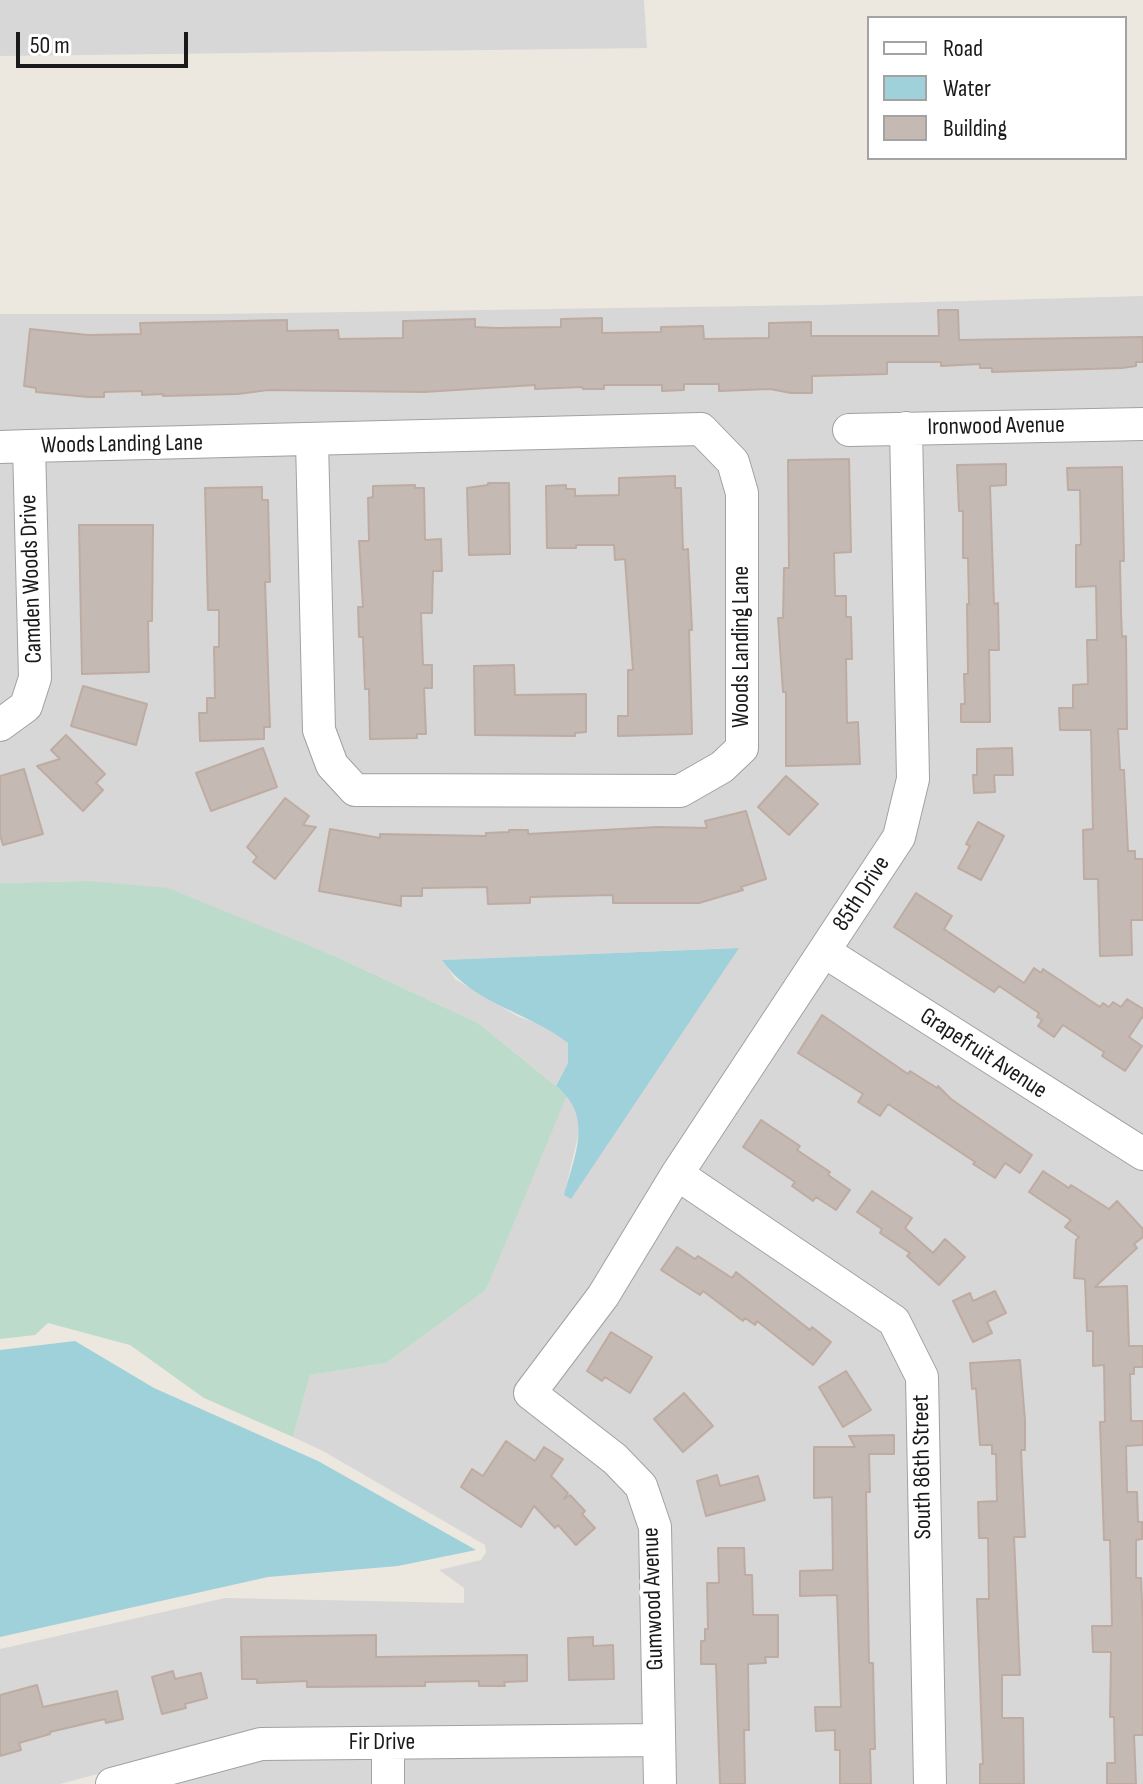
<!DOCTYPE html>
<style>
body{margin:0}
#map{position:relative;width:1143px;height:1784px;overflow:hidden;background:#ece7df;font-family:"Sofia Sans Condensed",sans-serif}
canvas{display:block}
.legend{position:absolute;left:867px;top:16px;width:260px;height:144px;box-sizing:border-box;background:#fff;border:2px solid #a3a3a3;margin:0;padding:10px 14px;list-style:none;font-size:24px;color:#1a1a1a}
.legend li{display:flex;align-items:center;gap:16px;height:40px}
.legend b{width:40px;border:2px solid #a3a3a3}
.scale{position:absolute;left:16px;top:32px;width:172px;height:36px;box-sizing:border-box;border:4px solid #1a1a1a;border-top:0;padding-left:10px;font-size:24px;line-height:28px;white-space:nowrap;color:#1a1a1a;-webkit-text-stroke:6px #fff;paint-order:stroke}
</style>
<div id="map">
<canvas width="1143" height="1784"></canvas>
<ul class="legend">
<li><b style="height:10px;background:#fff"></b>Road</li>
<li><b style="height:22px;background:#9fd1db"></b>Water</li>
<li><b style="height:22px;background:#c4b9b3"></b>Building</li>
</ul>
<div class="scale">50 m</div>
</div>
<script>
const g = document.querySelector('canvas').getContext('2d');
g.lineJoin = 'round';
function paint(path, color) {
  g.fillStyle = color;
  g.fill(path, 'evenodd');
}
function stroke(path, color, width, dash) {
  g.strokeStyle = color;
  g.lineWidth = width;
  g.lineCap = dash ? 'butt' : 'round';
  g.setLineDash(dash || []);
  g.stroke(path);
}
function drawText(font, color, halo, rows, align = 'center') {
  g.font = font + ' "Sofia Sans Condensed",sans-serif';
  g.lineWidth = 8;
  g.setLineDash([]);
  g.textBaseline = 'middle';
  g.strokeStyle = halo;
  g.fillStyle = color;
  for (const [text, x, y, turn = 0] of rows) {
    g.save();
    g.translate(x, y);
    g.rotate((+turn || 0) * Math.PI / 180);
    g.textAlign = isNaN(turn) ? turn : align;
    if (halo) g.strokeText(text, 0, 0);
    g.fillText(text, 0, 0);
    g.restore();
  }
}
paint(new Path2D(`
 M0,0h644l3,48 -647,8z
 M1143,296v114l-306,7 1,26 56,-1 7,336 -13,54 -295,456 -80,107 17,16 78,59 23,24 12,36 3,196 -541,44v2l-45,12h-60v-135l225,-51 239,5v-15l-25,-18 42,-10 5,-8 -1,-7 -162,-94 -30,-14 17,-62 76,-12 100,-73 80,-196h3l10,22v16l-15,63 173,-247 -294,12 12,19 62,37 32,12 19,15v20l-12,23 -78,-63 -139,-65 -83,-32 -169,-45 -87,2v-144l32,-22 9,-258 259,-4 24,320 405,2 24,-288 -44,-69 -709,13v-119h215l606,-9z
 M1143,437v703l-301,-192 67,-102 9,-404z
 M697,443l25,27 8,25v247l-15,14 -38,21h-317l-18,-19 -12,-30 -6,-274z
 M0,460h17l6,216 -7,21 -16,12z
 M828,969l315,198v617h-201l-10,-413 -238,-200z
 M681,1192l204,139 25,50 8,403h-246l-6,-261 -119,-132z
 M646,1753l2,31h-248v-28z
 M376,1756l1,28h-214l100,-27z`), '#d8d7d7');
paint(new Path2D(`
 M87,881l81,7 171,70 139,65 89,72 -81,195 -100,73 -76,12 -17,62 -89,-39 -74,-53 -82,-22 -13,12 -35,4v-456z`), '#bcdbca');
paint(new Path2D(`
 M739,948l-168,251 -7,-4c11,-40 30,-79 -8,-109l12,-23v-20c-39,-31 -96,-39 -126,-83z
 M75,1341l79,47 164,73 158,89 -78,16 -130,11 -268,60v-287z`), '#9fd1db');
const building = new Path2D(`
 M938,310h20l1,30 184,-3v25h-7v4l-14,2 -130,4v-4h-12v-4l-39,2v-4h-54v12l-75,2v17h-21l-21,-4 -51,2v-7h-35v6l-22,1v-6h-58v4h-21l-1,-2 -47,2v-4l-111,7 -156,-2 -30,4 -75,2v-2l-21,1v-4l-38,1v5h-16l-52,-5v-4l-12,-2 6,-57 58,6 53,-1 -1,-11 147,-3v11l51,-1 1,9 64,-1v-17l72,-2v8l22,1 64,-1v-8l41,-1v15l59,-1v-5l42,-1 1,13 65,-1v-15l42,-1v14h128z
 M849,459l2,93 -17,1 1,43h11v21h5l1,42h-6l1,64 11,-1 2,42 -74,2v-74h-3l-5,-74h5l1,-50h5l-1,-108z
 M1006,464v21l-16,1 4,118 4,-1 1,47h-10l1,72h-29v-18h4l-1,-30h4l-1,-70h2l-1,-46h-5v-47h-4l-2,-46z
 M1122,467l2,94h-4l1,51 1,25 4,-1 1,93h-9l2,41h4l4,81h7v8h8v61h-12l1,35 -32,1 -2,-77h-14l-1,-49 10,-1 -2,-99h-31l-1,-22h14v-23l15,-1 -1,-44h10l-1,-54 -20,1v-42h5l-1,-55h-12l-1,-22z
 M675,476v12h6l2,62 5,-1 4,81h-3l3,104 -74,2v-20h10v-46h5l-8,-111 -10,1 -1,-15h-38v3h-29l-1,-62 20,-1v4h9v7l44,-1v-17z
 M488,483h21l1,71 -41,1 -2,-67 21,-3z
 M415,485v3h9l1,52 16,-1 1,32h-9l-1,42h-11l2,52h9v23h-8l2,46h-9v4l-47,1 -1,-50h-4l-2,-52h-4l-1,-30h5l-4,-66h10l-1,-43 5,-1v-11z
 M262,487v13h6l1,40 1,42h-5l5,145h-6v12l-64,2 -1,-28h8v-15h8l-1,-51h5v-37h-11l-3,-122z
 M79,525h74l-1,96h-4l1,51 -67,2z
 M514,665l1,30 71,-1v38l-11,1v3l-100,-1 -1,-69z
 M83,686l64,18 -11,41 -65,-19z
 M66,735l39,39 -9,9 7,7 -20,21 -46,-45 23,-7 -9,-9z
 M263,748l14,39 -66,24 -15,-38z
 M1012,748l1,27h-19l1,17 -21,1 -1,-18h4v-26z
 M24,769l19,65 -40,11 -3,-10v-59z
 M786,776l32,28 -29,31 -31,-28z
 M285,798l24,18 -6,9 13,2 -41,52 -22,-17 4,-5 -10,-10z
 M746,811l20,68 -25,8 2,3 -44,13h-86v-8l-83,2v6l-42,1 -1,-17 -65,1v8h-21v10l-82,-15 11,-62 50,9v-4l106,2v-3l23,-1v-2h19v4l130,-7 49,1 -2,-7z
 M978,822l26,14 -23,44 -23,-12 12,-22 -4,-2z
 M916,893l36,23 -8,13 80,54 10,-15 7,5 2,-4 57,38 3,-4 6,4 4,-5 8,5 6,-8 16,10v7l-14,21 13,9 -17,25 -23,-15 2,-4 -41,-27 -9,12 -16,-11 4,-6 -5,-3 2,-4 -40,-27 -5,6 -100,-65z
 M822,1015l86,59 2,-3 27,17 1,-2 13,13 81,56 -12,18 -15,-10 -10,15 -22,-14 2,-2 -87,-58 -8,12 -22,-14 5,-8 -65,-41z
 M761,1120l39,26 -3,4 33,22 -2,3 22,15 -14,20 -20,-13 -3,4 -21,-15 3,-4 -52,-35z
 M1043,1171l26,17 2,-3 38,24 8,-8 26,28v8l-9,7 3,4 -42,39 32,-1 2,60h14v21h-9v7h-4l1,47h12v24l-17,1 1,46h10l1,30h4v17l-6,1v38h5l2,47v110h-9l2,49h-29v-21h8l-1,-46h-4l1,-65h-18l-1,-26h20l-2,-86h-6l-4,-118h5l-1,-57 -11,1v-35h-6l-2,-52 -11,-1 2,-38 3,-3 -14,-10 6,-7 -42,-28z
 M872,1191l40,27 -7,10 28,25 12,-14 20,18 -26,28 -32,-29 3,-3 -30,-20 2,-4 -25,-17z
 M677,1247l18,12 3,-3 34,22 4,-6 74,58 2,-3 19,15 -18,23 -56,-44 -2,4 -10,-7 -2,3 -40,-30 -3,4 -39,-25z
 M995,1291l11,22 -19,9 5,11 -19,9 -20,-41 17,-8 3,8z
 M611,1332l41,25 -22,36 -25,-16 -3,4 -15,-10z
 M1020,1360l5,60v30h-4l4,87h-11l6,138h-18v43h21l1,66h-44v-20h3l-6,-165h12l-1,-61h-9l-1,-36 19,-1 -1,-47h-4v-9h-12l-4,-57 -4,1 -2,-26z
 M846,1371l25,39 -28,17 -24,-40z
 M684,1393l29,33 -30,26 -29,-33z
 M894,1435v19h-25l1,38h-4l3,171h4l2,86h-5l1,35h-31v-34h-5v-20l-19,1 -1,-24h26l-4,-112 -37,1v-25l33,-1 -1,-73 -18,1v-51h41l-6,-11z
 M506,1441l29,20 9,-14 19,12 -12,17 17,17 -4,6 6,-4 15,16 -3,3 13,14 -19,17 -18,-20 -3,3 -21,-22 -13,21 -60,-40 11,-18 11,7z
 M717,1475l3,11 38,-10 7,24 -59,16 -9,-35z
 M718,1548h26l1,27h7l1,40h25v42h-13l1,6 -18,1 1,66h-5l1,54h-25l-4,-120h-15v-23h4v-12h3l-1,-46h12z
 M376,1635v22l151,-2v26l-23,1 1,4h-26v-5l-54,1v4l-118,1v-6l-50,2v-4h-15l-1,-42z
 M593,1637v9l20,-1 1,34 -45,1 -1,-42z
 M173,1671l2,8 26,-6 6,25 -22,6 1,4 -24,6 -10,-37z
 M37,1685l6,22 74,-16 6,28 -17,4 -1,-4 -55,13v2l-31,9 2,7 -21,6v-61z`);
paint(building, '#c4b9b3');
stroke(building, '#beaca2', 2);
const minor = new Path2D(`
 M849,430l294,-6
 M29,446l672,-17 32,33 9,31v255l-20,19 -42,24 -325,-1 -23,-25 -13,-35 -7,-289
 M0,447l29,-1 6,232 -9,28 -26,19
 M825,952l318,202
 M677,1174l217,147 28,56 8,407
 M388,1743v41
 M112,1784l149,-40 397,-4
 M660,1784l-5,-257 -14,-41 -26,-27 -85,-66 73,-97 74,-122 222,-337 14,-58 -7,-351`);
stroke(minor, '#a1a1a1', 34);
stroke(minor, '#fff', 32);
drawText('24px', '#1a1a1a', '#fff', [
 ["Ironwood Avenue",996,427,-1],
 ["Woods Landing Lane",122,445,-1],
 ["Camden Woods Drive",32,579,-92],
 ["Woods Landing Lane",742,647,-90],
 ["85th Drive",862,894,-57],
 ["Grapefruit Avenue",983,1054,33],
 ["South 86th Street",923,1467,-91],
 ["Gumwood Avenue",654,1599,-92],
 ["Fir Drive",382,1743]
]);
</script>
